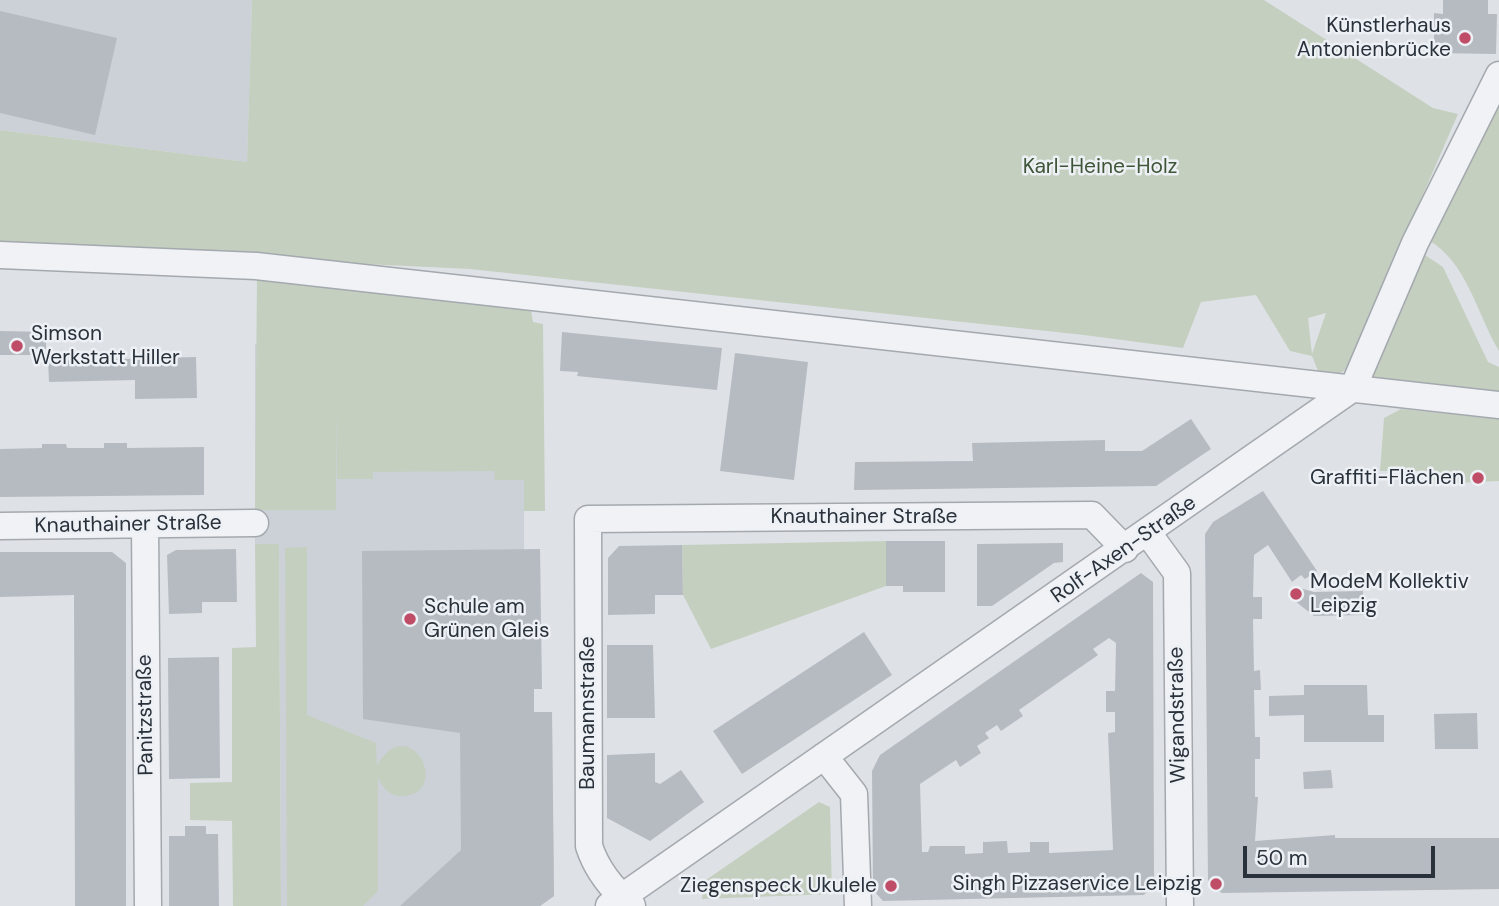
<!DOCTYPE html>
<meta charset="utf-8">
<style>
body{margin:0}
#map{position:relative;width:1499px;height:906px;overflow:hidden;background:#dee2e6;font-family:"DM Sans",sans-serif}
canvas{display:block}
.scale{position:absolute;left:1243px;top:846px;width:192px;height:32px;box-sizing:border-box;border:4px solid #29313b;border-top:0;padding-left:9px;font-size:21px;line-height:24px;white-space:nowrap;color:#29313b;-webkit-text-stroke:5px #edf0f4;paint-order:stroke}
</style>
<div id="map">
<canvas width="1499" height="906"></canvas>
<div class="scale">50 m</div>
</div>
<script>
const g = document.querySelector('canvas').getContext('2d');
g.lineJoin = 'round';
function paint(path, color) {
  g.fillStyle = color;
  g.fill(path, 'evenodd');
}
function stroke(path, color, width, dash) {
  g.strokeStyle = color;
  g.lineWidth = width;
  g.lineCap = dash ? 'butt' : 'round';
  g.setLineDash(dash || []);
  g.stroke(path);
}
function drawText(font, color, halo, rows, align = 'center') {
  g.font = font + ' "DM Sans",sans-serif';
  g.lineWidth = 5;
  g.setLineDash([]);
  g.textBaseline = 'middle';
  g.strokeStyle = halo;
  g.fillStyle = color;
  for (const [text, x, y, turn = 0] of rows) {
    g.save();
    g.translate(x, y);
    g.rotate((+turn || 0) * Math.PI / 180);
    g.textAlign = isNaN(turn) ? turn : align;
    if (halo) g.strokeText(text, 0, 0);
    g.fillText(text, 0, 0);
    g.restore();
  }
}
paint(new Path2D(`
 M0,0h252l-5,162 -247,-32z
 M255,344l44,8 225,2v195l10,163h18l2,184 -14,10h-259l-2,-362h-24z`), '#ccd1d7');
paint(new Path2D(`
 M252,0h1012l169,108 25,6 -110,253 -15,13 -13,-4 -8,-20 -22,-5 -34,-56 -55,7 -18,46 -99,-13 -614,-66 -470,-22v-117l247,32zM1326,313l-14,41 -4,-36z
 M1499,100v251c-23,-38 -31,-88 -71,-111z
 M1422,253l21,14 45,95 11,5v30l-130,-13z
 M257,273l273,32 3,17 10,2 2,187h-21v-31h-29l-1,-9 -121,1v7h-36l-1,-73v104h-81z
 M1401,409l98,10v62l-66,3 -5,-13h-48l4,-53z
 M886,541v45l-175,63 -28,-54 -1,-50z
 M255,544h24l2,362h-48l-1,-85 -42,-1v-37l42,-1v-134l24,-1z
 M307,547v168l69,28 1,22c34,-56 76,30 25,31 -12,1 -19,-9 -24,-18v113l-15,15h-76l-2,-358z
 M819,802l11,5 2,87 -130,5 1,-17z`), '#c5cfc0');
paint(new Path2D(`
 M1443,0h45v14h9l-1,40 -62,-1v-40l9,1z
 M0,11l117,27 -22,97 -95,-22z
 M0,331l46,1v17h-12v6h-34z
 M562,332l160,16 -5,42 -140,-14 1,-4 -18,-1z
 M735,353l73,9 -14,118 -74,-9z
 M196,357l1,41 -62,1v-19l-86,2 -1,-21z
 M1191,419l20,30 -55,37 -302,4 1,-28 118,-1 -1,-18 133,-3v11h37z
 M104,443h23v5l77,-1v48l-204,2v-48l42,-1v-4h24l1,4h37z
 M1263,491l54,80 -12,8 -4,-4 -9,7 -24,-37 -14,10 -1,42h9v22h-9l1,52 6,-1 1,20h-7l1,47h5v22h-5v38h3l-3,44 80,-6v3h164v51l-277,4 -14,-9 -3,-350 8,-12z
 M886,541h59v51h-42v-6h-17z
 M1063,543v19l-9,1 -62,43h-15v-62z
 M682,545l1,50h-28v19l-47,1v-57l11,-12z
 M236,549l1,53h-35v11l-33,1 -2,-59 9,-5z
 M540,549l2,140h-8v23h18l2,184 -14,10h-140l61,-56 -1,-117 -97,-14 -1,-168z
 M0,552h112l14,11v343h-51l-1,-311 -74,2z
 M1141,573l12,9 1,302 -10,11 -261,6 -10,-11 -1,-119 8,-16zM1109,638l7,5 -1,48h-9v21h9v20l-7,1 5,117 -64,3v-11h-19v10l-22,1 -1,-12 -24,1v11l-18,1v-8h-35l-2,6h-6l-2,-68 36,-24 4,7 21,-14 -4,-7 12,-8 -4,-5 12,-8 4,6 22,-15 -4,-6 79,-55 -5,-6z
 M1296,587l18,5 49,-1 1,24 -50,1 -24,-19z
 M864,632l28,43 -150,99 -29,-43z
 M607,645h46l2,73h-48z
 M219,657l1,121 -51,1 -1,-121z
 M1304,685h63l1,30h16v27h-80v-27l-35,1v-20l35,-1z
 M1477,713l1,36h-43l-1,-35z
 M655,753v29l5,2 21,-14 23,32 -54,39 -43,-23v-63z
 M1331,770l2,18 -29,1 -1,-17z
 M185,826h21v8h12l1,72h-50v-70h16z`), '#b6bbc2');
const minor = new Path2D(`
 M0,255l256,11 1243,139
 M145,525l3,381
 M0,526l255,-3
 M1148,533l29,40 3,333
 M824,756l30,38 4,112
 M609,906l744,-518 62,-145 84,-168
 M632,906c-20,-17 -35,-35 -43,-60l-1,-327 504,-4 33,34`);
stroke(minor, '#a4a9af', 29);
stroke(minor, '#f0f2f5', 26);
for (const [x, y, r, color] of [
 [1465,38,7,"#c04d67"],
 [17,346,7,"#c04d67"],
 [1478,478,7,"#c04d67"],
 [1296,594,7,"#c04d67"],
 [410,619,7,"#c04d67"],
 [1216,884,7,"#c04d67"],
 [891,886,7,"#c04d67"]
]) {
  const dot = new Path2D();
  dot.arc(x, y, r, 0, 2 * Math.PI);
  g.fillStyle = color;
  g.fill(dot);
  stroke(dot, '#edf0f4', 2.5);
}
drawText('21px', '#29313b', '#edf0f4', [
 ["Künstlerhaus",1451,26],
 ["Antonienbrücke",1451,50],
 ["Simson",31,334,"left"],
 ["Werkstatt Hiller",31,358,"left"],
 ["Graffiti-Flächen",1464,478],
 ["ModeM Kollektiv",1310,582,"left"],
 ["Leipzig",1310,606,"left"],
 ["Schule am",424,607,"left"],
 ["Grünen Gleis",424,631,"left"],
 ["Singh Pizzaservice Leipzig",1202,884],
 ["Ziegenspeck Ukulele",877,886]
], 'right');
drawText('21px', '#3f5537', '#edf0f4', [
 ["Karl-Heine-Holz",1100,167]
]);
drawText('21px', '#29313b', '#edf0f4', [
 ["Knauthainer Straße",864,517],
 ["Knauthainer Straße",128,525,-1],
 ["Rolf-Axen-Straße",1124,550,-35],
 ["Baumannstraße",588,713,-90],
 ["Panitzstraße",146,715,-91],
 ["Wigandstraße",1178,715,-91]
]);
</script>
